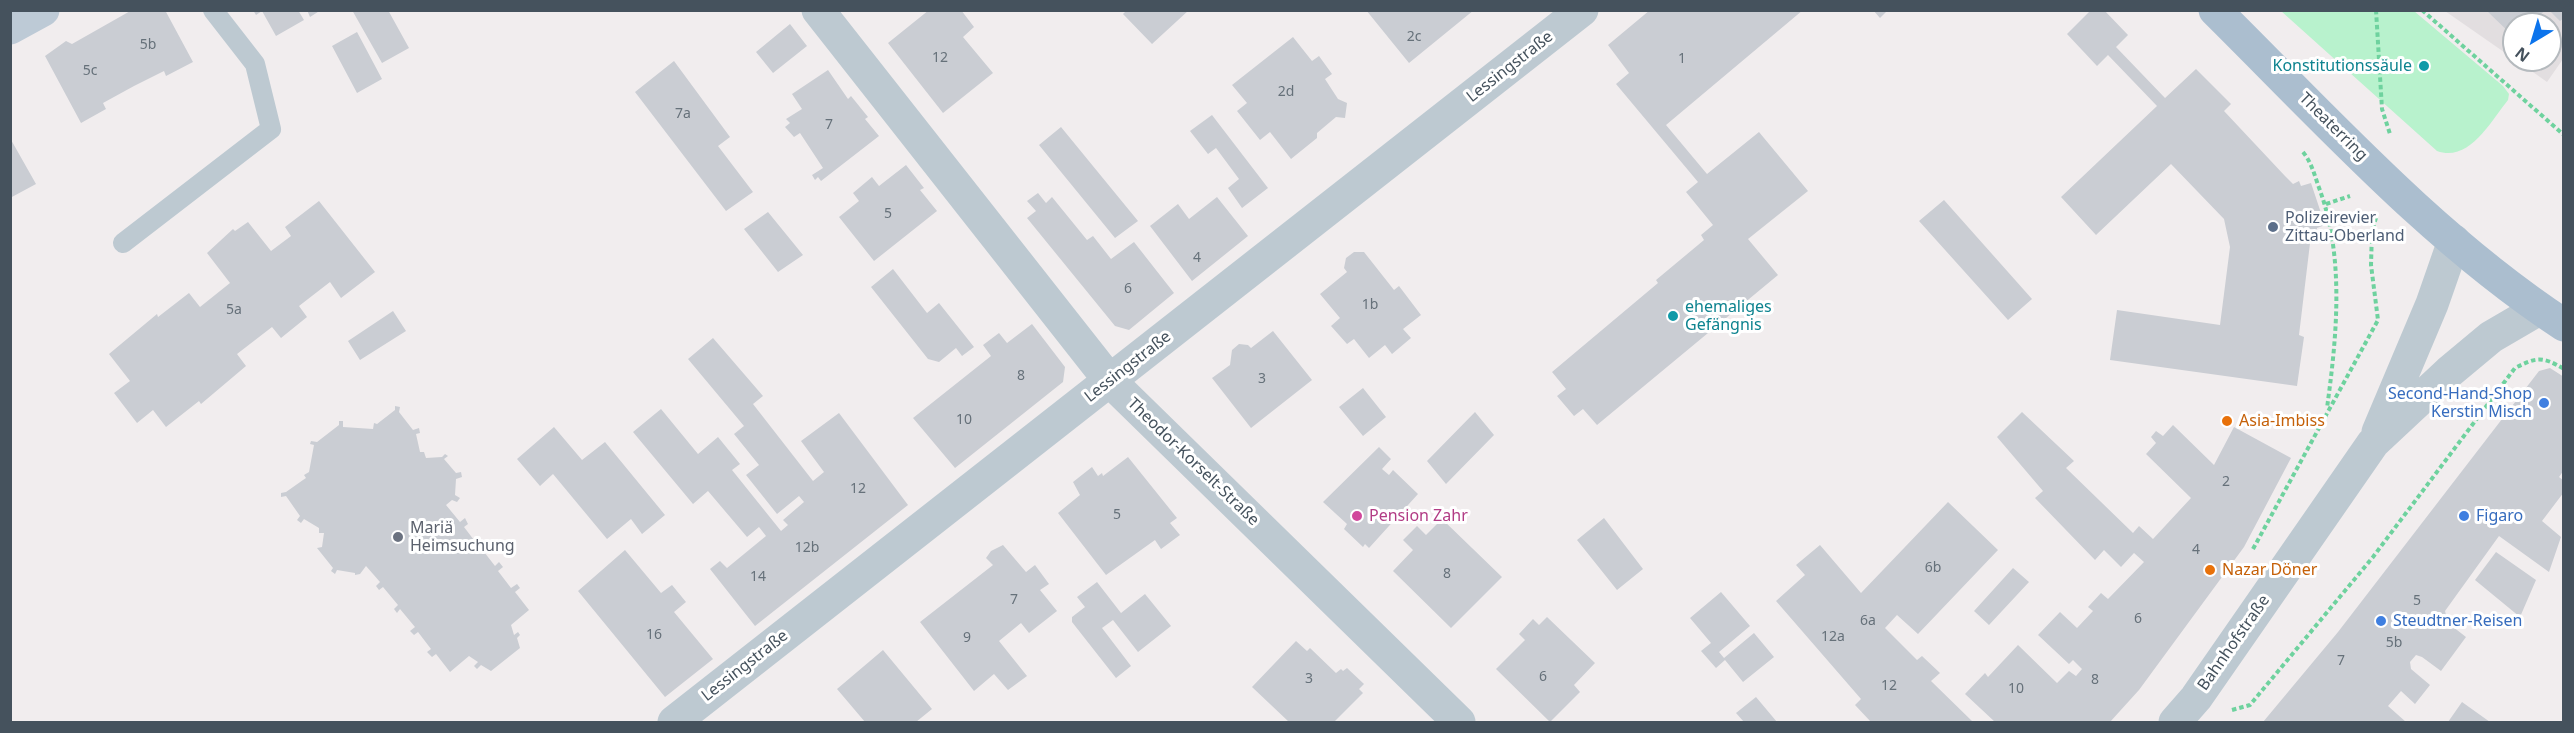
<!DOCTYPE html>
<meta charset="utf-8">
<style>
body{margin:0}
#map{position:relative;width:2574px;height:733px;overflow:hidden;background:#f1edee;font-family:"Noto Sans",sans-serif}
canvas{display:block}
.frame{position:absolute;inset:0;border:12px solid #45525d;pointer-events:none}
.north{position:absolute;left:2502px;top:12px;width:60px;height:60px;box-sizing:border-box;background:#fff;border:2px solid #b5babe;border-radius:50%;rotate:218deg;font-size:16px;font-weight:700;line-height:24px;text-align:center;color:#45525d}
.north::after{content:'';display:block;margin:auto;width:21px;height:27px;background:#0c74ec;clip-path:polygon(50% 0,100% 100%,50% 72%,0 100%)}
</style>
<div id="map">
<canvas width="2574" height="733"></canvas>
<div class="frame"></div>
<div class="north">N</div>
</div>
<script>
const g = document.querySelector('canvas').getContext('2d');
g.lineJoin = 'round';
function paint(path, color) {
  g.fillStyle = color;
  g.fill(path, 'evenodd');
}
function stroke(path, color, width, dash) {
  g.strokeStyle = color;
  g.lineWidth = width;
  g.lineCap = dash ? 'butt' : 'round';
  g.setLineDash(dash || []);
  g.stroke(path);
}
function drawText(font, color, halo, rows, align = 'center') {
  g.font = font + ' "Noto Sans",sans-serif';
  g.lineWidth = 6;
  g.setLineDash([]);
  g.textBaseline = 'middle';
  g.strokeStyle = halo;
  g.fillStyle = color;
  for (const [text, x, y, turn = 0] of rows) {
    g.save();
    g.translate(x, y);
    g.rotate((+turn || 0) * Math.PI / 180);
    g.textAlign = isNaN(turn) ? turn : align;
    if (halo) g.strokeText(text, 0, 0);
    g.fillText(text, 0, 0);
    g.restore();
  }
}
paint(new Path2D(`
 M2445,11h118v48l-16,23 -31,-22h34v-36h-36v35z`), '#e2dee0');
paint(new Path2D(`
 M2281,11h133l89,75 6,8 -1,6c-17,21 -39,63 -71,51z`), '#b8f2cd');
paint(new Path2D(`
 M132,10h33l28,52 -27,14 -2,-5 -30,15 -31,17 3,6 -25,14 -36,-67 21,-15 6,3z
 M253,10h45l6,10 -28,16 -14,-25 -6,4z
 M307,10h14l-11,7z
 M352,10h36l21,38 -27,15z
 M929,10h32l13,17 -11,10 30,36 -50,40 -55,-70z
 M1127,10h62l-37,34 -29,-30z
 M1366,10h108l-65,53z
 M1650,10h153l-137,115 41,49 52,-42 49,59 -60,48 30,36 -181,150 -14,-16 -9,7 -17,-20 9,-7 -14,-17 106,-89 -2,-3 48,-40 -3,-5 12,-10 -27,-33 12,-10 -82,-98 13,-11 -21,-28z
 M1873,10h15l-8,8z
 M2091,10h13l24,25 -12,12 49,51 31,-29 35,35 -7,7 61,65 8,8 6,-3 2,5 10,-3 14,42 -8,3v5l-6,2 -12,100 5,2 -7,49 -187,-26 7,-50 103,15 10,-78 -6,-28 -53,-55 -75,71 -35,-38 96,-91 -49,-51 -11,11 -30,-32z
 M2486,10h59l-13,14h-18v13z
 M2549,10h15v8l-4,3z
 M790,24l17,22 -34,27 -17,-21z
 M357,32l25,47 -25,14 -25,-47z
 M1293,37l19,24 7,-5 13,18 -7,5 13,20 9,4 -2,15 -9,-1 -19,16v5l-26,21 -21,-27 -10,8 -23,-29 10,-8 -15,-18z
 M674,61l56,76 -12,9 35,46 -27,19 -91,-119z
 M828,70l20,29 3,-3 17,21 -3,2 14,17 -58,45 -3,-4 -3,3 -3,-5 11,-7 -23,-35 -6,4 -9,-10 5,-4 -4,-4 16,-10 -10,-15z
 M1212,115l56,73 -26,20 -14,-20 11,-9 -23,-31 -8,6 -18,-23z
 M1061,127l77,94 -23,17 -76,-93z
 M10,138l26,46 -26,14z
 M906,165l18,23 -4,2 17,21 -63,50 -35,-44 20,-16 -6,-8 19,-16 7,9z
 M1038,193l8,10 6,-6 35,43 6,-4 18,23 23,-17 40,51 -45,37 -14,-4 -88,-108 9,-7 -9,-10z
 M1217,197l31,39 -56,45 -42,-55 28,-22 11,15z
 M1944,200l88,99 -24,21 -89,-99z
 M319,201l56,71 -34,26 -11,-16 -31,24 8,11 -26,21 -9,-11 -35,27 9,12 -45,38 -2,-3 -33,26 -13,-17 -16,13 -23,-30 16,-12 -21,-27 48,-40 1,3 31,-24 11,14 30,-24 -23,-30 26,-24 2,2 13,-9 23,29 20,-15 -6,-9z
 M768,212l35,43 -25,17 -34,-43z
 M1354,252h10l30,38 5,-4 22,29 -18,14 8,9 -19,16 -7,-9 -16,13 -15,-19 -7,5 -16,-18 9,-8 -20,-24 27,-22 -3,-4 2,-10z
 M893,269l34,44 12,-10 35,44 -12,9 -6,-8 -17,14 -11,-3 -57,-72z
 M393,311l13,20 -46,29 -12,-19z
 M1032,324l33,43 -2,15 -108,86 -42,-50 78,-62 -8,-11 16,-12 8,10z
 M1273,331l39,49 -61,48 -39,-50 18,-13 2,-15 7,-6 9,1 3,3z
 M713,338l50,58 -10,8 60,77 11,-9 -23,-31 38,-28 69,92 -153,121 -45,-57 10,-8 7,7 39,-32 -7,-9 -12,10 -39,-46 -15,13 -60,-72 28,-23 37,45 20,-17 22,27 -8,6 49,61 7,-6 -5,-5 21,-18 -5,-6 -22,18 -31,-39 13,-10 -25,-31 10,-8 -56,-67z
 M2550,368l14,9v93l-5,7 5,4v11l-22,29 19,16 -12,35 -50,-36 -54,75 3,12 18,14 -25,34 -19,-14 -6,-2 -6,7 1,7 19,16 -15,19 -14,-13 -13,15 18,16h-143l75,-90 201,-261z
 M1363,388l23,29 -23,19 -24,-29z
 M395,406l5,1 -1,5 14,18 6,-2 1,5 -4,1 4,18h4l2,6 16,-1 3,-3 3,2 -4,3 12,14 5,-1 1,5 -6,2 -1,16 5,3 -3,4 -5,-2 -6,5 14,17 5,-4 3,6 -4,3 13,17 5,-3 4,4 -5,3 14,18 4,-4 4,5 -5,4 13,17 6,-4 3,4 -5,4 14,18 -18,15 3,10 4,-3 2,3 -3,3 3,10 -29,23 -10,-6 -4,4 -3,-3 4,-4 -9,-6 -19,16 -14,-18 -4,3 -5,-5 4,-3 -13,-17 -4,3 -4,-4 5,-4 -15,-18 -3,4 -3,-4 4,-4 -15,-18 -4,3 -3,-4 4,-4 -14,-16 -6,8 -5,1v-2l-18,-3 -2,4 -4,-3 2,-3 -16,-20 5,-1 2,-14h-5v-5l-15,-9 -3,4 -4,-3 3,-4 -14,-20 -5,1v-4l5,-1 17,-12 3,-2 -2,-3 5,-3 5,-27 -4,-1 1,-3 6,1 22,-17v-4h4v6l30,2 1,-6 3,1 18,-14z
 M1475,412l19,23 -48,49 -19,-23z
 M2022,412l52,49 -8,7 67,65 6,-7 14,13 38,-41 -45,-44 10,-11 -5,-6 5,-6 7,5 10,-11 41,40 20,-38 57,31 -47,89 -105,143 -29,32h-115l-30,-28 20,-21 3,4 30,-32 39,38 12,-12 7,5 6,-7 -9,-9 -4,4 -31,-29 22,-23 17,16 16,-17 -5,-4 13,-14 7,6 36,-37 -10,-9 -13,14 -17,-17 -9,10 -60,-62 8,-7 -46,-54z
 M554,427l28,33 23,-18 60,73 -23,19 -11,-15 -24,20 -54,-65 -13,12 -23,-27z
 M1379,447l12,12 -9,10 7,6 4,-5 25,24 -49,54 -4,-4 -2,3 -19,-18 3,-5 -24,-22z
 M1128,457l49,61 -7,5 10,12 -19,14 -6,-9 -49,35 -48,-62 22,-18 -7,-13 19,-15 6,9 4,-3 1,3z
 M1948,502l50,48 -80,84 -21,-19 -12,13 32,32 5,-4 18,17 -9,8 42,41h-102l-16,-17 6,-6 -85,-98 29,-26 -9,-10 24,-20 41,48z
 M1604,518l39,51 -26,21 -40,-50z
 M1442,519l60,58 -51,51 -58,-57 20,-21 -10,-10 14,-14 9,9z
 M1003,545l23,27 9,-7 14,19 -9,6 17,21 -28,22 -8,-10 -22,18 28,35 -19,14 -14,-16 -20,17 -54,-69 73,-57 -7,-7 5,-7z
 M625,550l36,43 11,-8 14,17 -12,10 39,47 -48,38 -87,-106z
 M2496,552l40,28 -16,37 -45,-37z
 M2013,568l16,14 -40,43 -15,-14z
 M1097,582l24,31 24,-19 26,32 -33,26 -25,-32 -11,8 29,38 -15,12 -44,-56v-5l13,-10 -8,-10z
 M1721,592l29,34 -31,26 5,6 30,-25 20,24 -31,25 -18,-22 -9,8 -15,-17 10,-8 -21,-25z
 M1547,617l48,46 -21,22 6,7 -30,30 -54,-53 29,-29 -6,-6 14,-15 6,6z
 M1296,641l11,10 3,-3 26,25 5,-4 2,2 4,-3 17,16 -5,5 4,4 -29,29h-45l-37,-35z
 M883,650l49,59 -16,13h-51l-28,-33z
 M1756,697l21,25h-33l-8,-9z
 M2462,702l28,20h-42z`), '#cacdd3');
stroke(new Path2D(`
 M2376,10l6,99 8,25
 M2422,10l142,125
 M2303,152c8,10 11,21 15,33 27,70 19,150 9,223
 M2326,204l24,-8
 M2478,393l11,9
 M2253,549l125,-229 -7,-55 1,-34 4,-13
 M2232,710l18,-5 123,-148 142,-189c22,-11 27,-12 49,1`), '#6ed29e', 4, [4.5, 3]);
stroke(new Path2D(`
 M123,243l148,-114 -16,-65 -42,-54`), '#bdc9d1', 20);
stroke(new Path2D(`
 M818,10l292,371 349,341
 M2378,432l54,-128 22,-63
 M674,722l908,-712
 M2175,722l21,-24 177,-255 76,-71 42,-35 48,-28`), '#bdc9d1', 33);
stroke(new Path2D(`
 M10,28l33,-18`), '#bdcad6', 33);
stroke(new Path2D(`
 M2215,10c111,110 218,229 349,315`), '#abbecf', 33);
for (const [x, y, r, color] of [
 [2424,66,6,"#0f9aa8"],
 [2273,227,6,"#5c6f8a"],
 [1673,316,6,"#0f9aa8"],
 [2544,403,6,"#3f7fe0"],
 [2227,421,6,"#e8710a"],
 [1357,516,6,"#d1479c"],
 [2464,516,6,"#3f7fe0"],
 [398,537,6,"#6b7280"],
 [2210,570,6,"#e8710a"],
 [2381,621,6,"#3f7fe0"]
]) {
  const dot = new Path2D();
  dot.arc(x, y, r, 0, 2 * Math.PI);
  g.fillStyle = color;
  g.fill(dot);
  stroke(dot, '#fff', 2);
}
drawText('14px', '#66717a', null, [
 ["2c",1414,37],
 ["5b",148,45],
 ["12",940,58],
 ["1",1682,59],
 ["5c",90,71],
 ["2d",1286,92],
 ["7a",683,114],
 ["7",829,125],
 ["5",888,214],
 ["4",1197,258],
 ["6",1128,289],
 ["1b",1370,305],
 ["5a",234,310],
 ["8",1021,376],
 ["3",1262,379],
 ["10",964,420],
 ["2",2226,482],
 ["12",858,489],
 ["5",1117,515],
 ["12b",807,548],
 ["4",2196,550],
 ["6b",1933,568],
 ["8",1447,574],
 ["14",758,577],
 ["7",1014,600],
 ["5",2417,601],
 ["6",2138,619],
 ["6a",1868,621],
 ["16",654,635],
 ["12a",1833,637],
 ["9",967,638],
 ["5b",2394,643],
 ["7",2341,661],
 ["6",1543,677],
 ["3",1309,679],
 ["8",2095,680],
 ["12",1889,686],
 ["10",2016,689]
]);
drawText('16px', '#0d838f', '#fff', [
 ["Konstitutionssäule",2412,66],
 ["ehemaliges",1685,307,"left"],
 ["Gefängnis",1685,325,"left"]
], 'right');
drawText('16px', '#45525d', '#fff', [
 ["Lessingstraße",1510,67,-38],
 ["Theaterring",2333,127,45],
 ["Lessingstraße",1128,367,-38],
 ["Theodor-Korselt-Straße",1193,462,44],
 ["Bahnhofstraße",2234,643,-55],
 ["Lessingstraße",745,666,-38]
]);
drawText('16px', '#4e5e75', '#fff', [
 ["Polizeirevier",2285,218],
 ["Zittau-Oberland",2285,236]
], 'left');
drawText('16px', '#366cbe', '#fff', [
 ["Second-Hand-Shop",2532,394,"right"],
 ["Kerstin Misch",2532,412,"right"],
 ["Figaro",2476,516],
 ["Steudtner-Reisen",2393,621]
], 'left');
drawText('16px', '#c56008', '#fff', [
 ["Asia-Imbiss",2239,421],
 ["Nazar Döner",2222,570]
], 'left');
drawText('16px', '#b23c85', '#fff', [
 ["Pension Zahr",1369,516]
], 'left');
drawText('16px', '#5b616d', '#fff', [
 ["Mariä",410,528],
 ["Heimsuchung",410,546]
], 'left');
</script>
